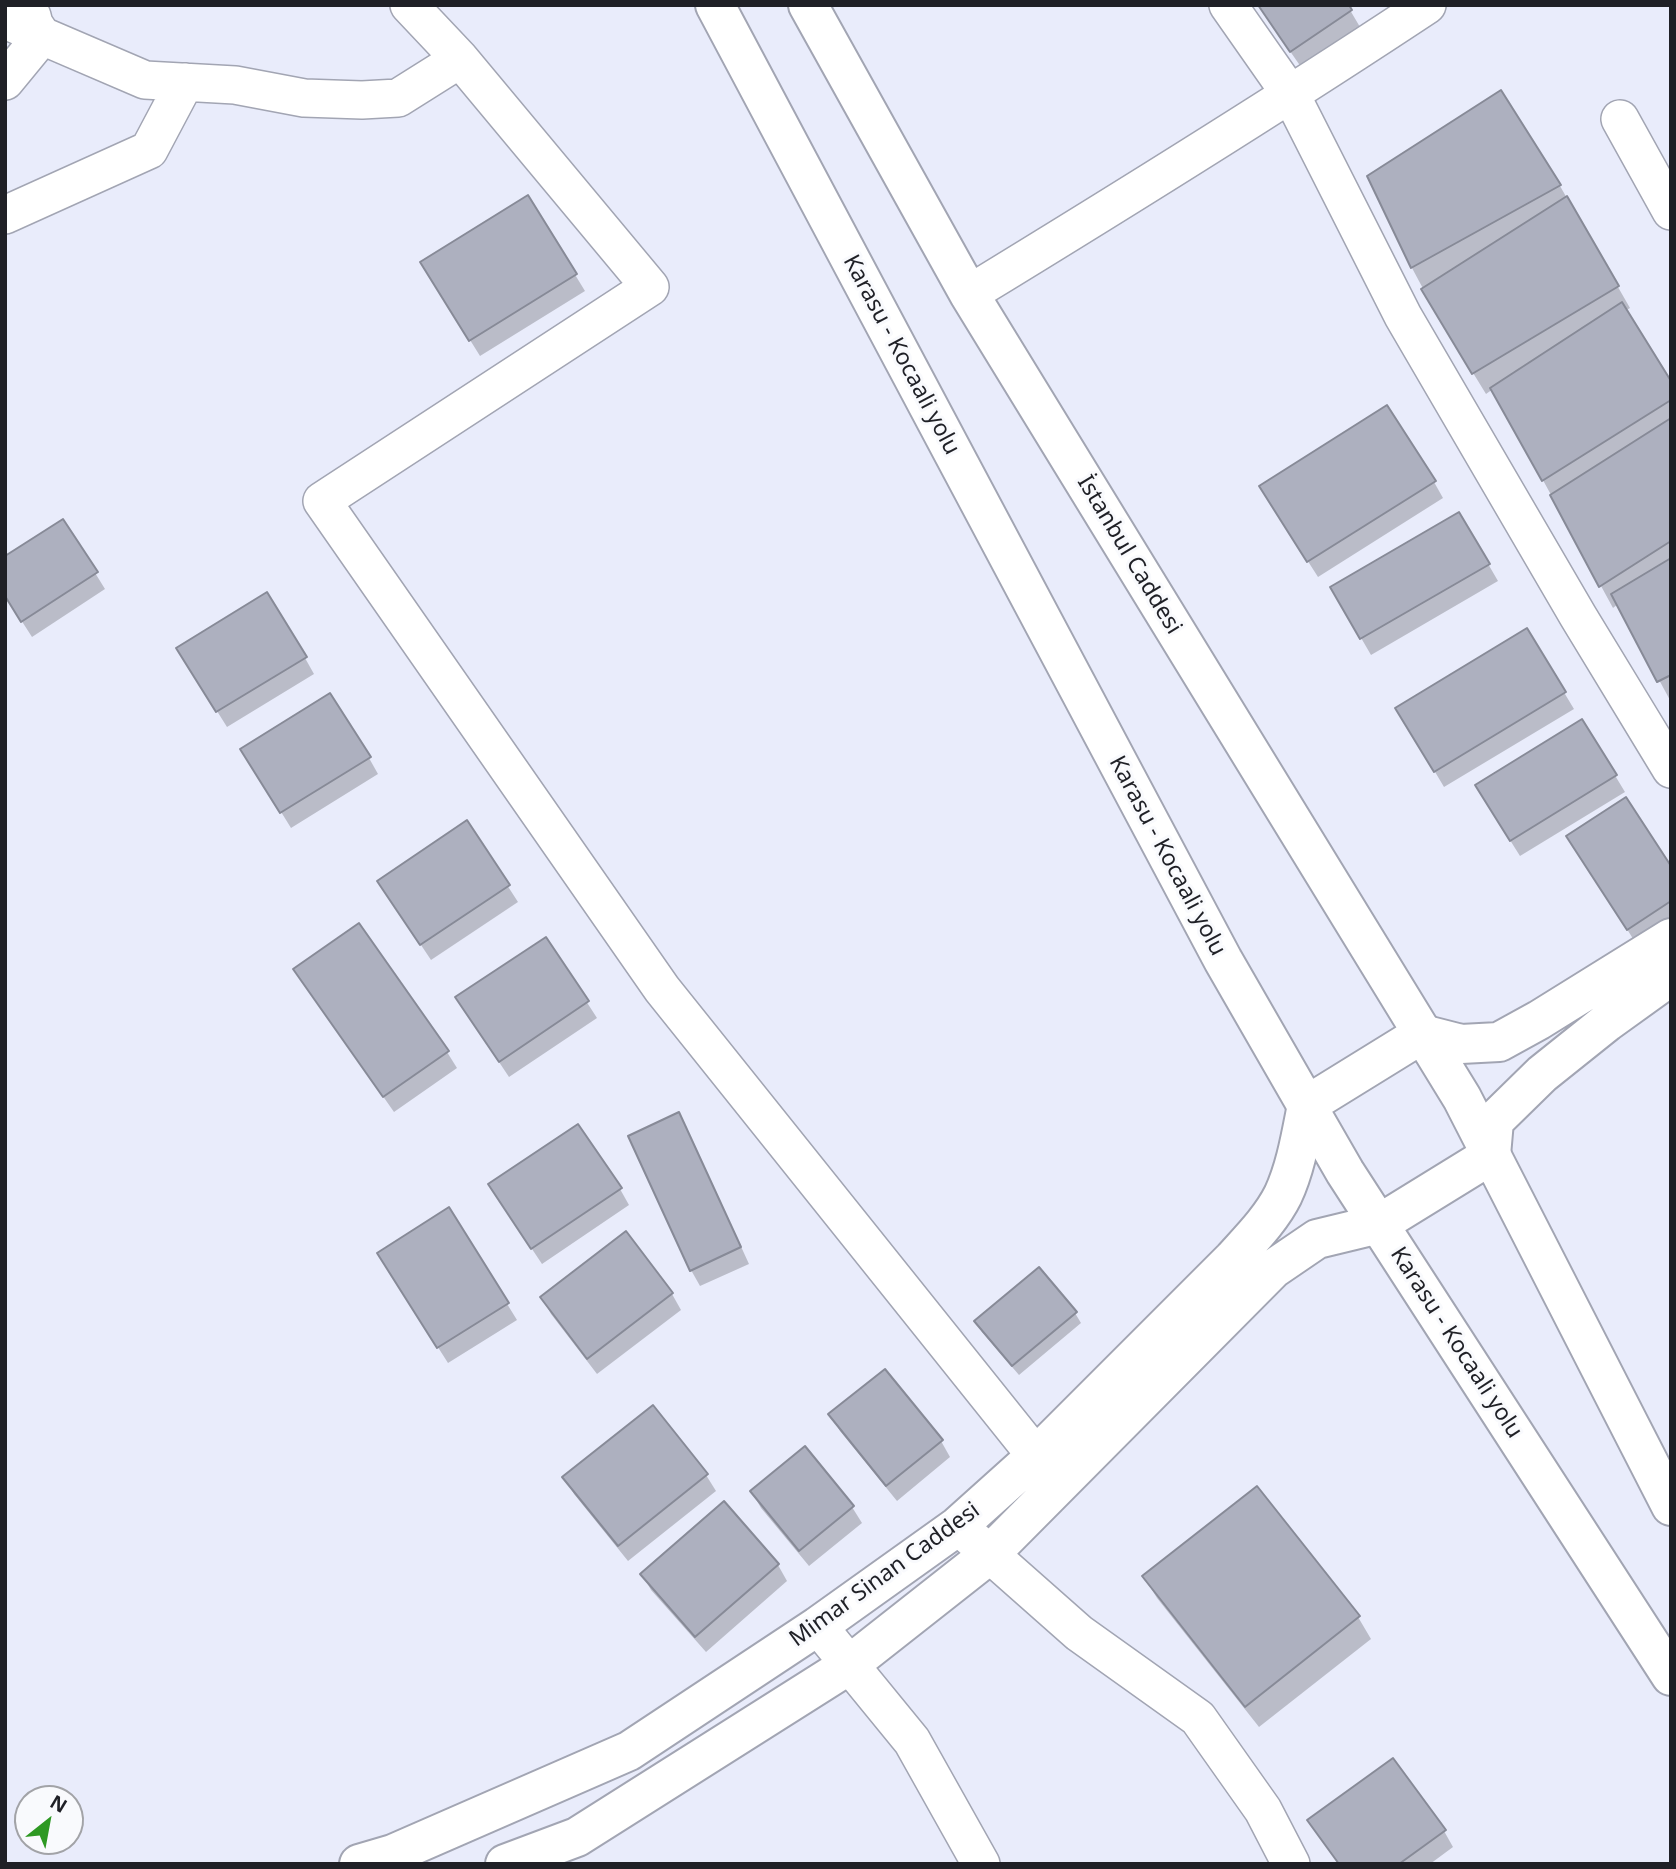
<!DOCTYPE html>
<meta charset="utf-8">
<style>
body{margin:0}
#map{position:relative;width:1676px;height:1869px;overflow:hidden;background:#e9ecfb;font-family:"Noto Sans",sans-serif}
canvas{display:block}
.frame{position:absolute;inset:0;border:7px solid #1f2026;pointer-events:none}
.north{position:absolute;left:14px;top:1785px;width:70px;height:70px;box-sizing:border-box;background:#f9fafd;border:2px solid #a2a3a7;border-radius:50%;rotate:31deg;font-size:19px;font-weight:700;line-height:28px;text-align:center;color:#1f2026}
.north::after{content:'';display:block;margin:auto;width:24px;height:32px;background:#2e9923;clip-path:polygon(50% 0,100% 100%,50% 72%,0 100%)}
</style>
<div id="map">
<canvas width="1676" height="1869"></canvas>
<div class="frame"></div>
<div class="north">N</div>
</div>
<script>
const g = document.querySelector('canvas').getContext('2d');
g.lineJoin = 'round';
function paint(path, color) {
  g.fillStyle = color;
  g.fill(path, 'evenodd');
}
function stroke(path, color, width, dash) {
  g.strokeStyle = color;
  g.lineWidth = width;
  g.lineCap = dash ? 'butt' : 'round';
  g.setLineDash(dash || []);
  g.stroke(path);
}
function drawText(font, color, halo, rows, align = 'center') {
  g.font = font + ' "Noto Sans",sans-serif';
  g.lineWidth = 6;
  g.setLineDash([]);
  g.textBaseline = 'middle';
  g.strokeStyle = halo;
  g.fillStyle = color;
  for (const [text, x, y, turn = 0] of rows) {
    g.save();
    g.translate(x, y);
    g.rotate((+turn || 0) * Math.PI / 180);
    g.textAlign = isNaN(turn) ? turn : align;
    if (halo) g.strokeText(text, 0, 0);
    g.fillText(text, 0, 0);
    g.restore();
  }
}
paint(new Path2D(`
 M1258,5h89l13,22 -59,40z
 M1501,93l59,93 70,122 -5,3 46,73v318l-53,-98 -5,4 -12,-22 -108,-197 -7,5 -51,-83 -23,-43 -43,-91z
 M528,198l57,93 -105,65 -48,-77z
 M1434,482l9,16 -125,79 -48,-75z
 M1459,514l39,67 -127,74 -39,-67z
 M63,521l42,68 -73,48 -27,-42z
 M1527,631l47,78 -130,78 -47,-79z
 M305,658l9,16 -87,53 -39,-62z
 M1582,721l43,71 -105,64 -34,-54z
 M369,758l9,16 -87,54 -39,-63z
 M467,823l51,79 -87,58 -42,-63z
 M1578,852l93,17v54l-34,22z
 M359,925l88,127 10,16 -63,44 -89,-127z
 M546,939l51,79 -88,59 -42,-63z
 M678,1115l10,16 61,133 -49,22 -9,-16z
 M620,1189l9,16 -87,59 -42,-63z
 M449,1210l68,110 -69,43 -60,-94z
 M672,1294l9,16 -84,64 -46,-60 -9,-16z
 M1075,1313l6,10 -62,52 -37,-43 -6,-11z
 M831,1415l110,26 9,16 -53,44 -57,-70z
 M706,1475l10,16 -88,70 -54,-67 -9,-16z
 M1257,1489l101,128 13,22 -112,88 -102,-129 -13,-21z
 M752,1492l100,15 10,16 -53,43 -48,-58z
 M778,1565l9,16 -81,71 -55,-62 -9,-16z
 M1310,1820l134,11 9,16 -23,17h-91z`), '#0003');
const building = new Path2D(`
 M1258,5h91l3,5 -62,42z
 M1501,90l60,95 -150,83 -44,-92z
 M528,195l49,79 -108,67 -49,-79z
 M1567,196l52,90 -147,88 -51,-85z
 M1622,302l49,79v19l-129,81 -52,-93z
 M1387,405l49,76 -129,81 -48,-76z
 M1671,418v123l-72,46 -49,-92z
 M1459,512l31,52 -130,75 -30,-52z
 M63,519l35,53 -77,50 -16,-26v-40z
 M1671,558v117l-14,7 -46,-88z
 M267,592l40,65 -91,55 -40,-64z
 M1527,628l39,64 -132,80 -39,-64z
 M330,693l41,64 -91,56 -40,-64z
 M1582,719l35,56 -107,66 -35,-56z
 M1626,797l45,69v35l-44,29 -61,-94z
 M467,820l43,65 -90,60 -43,-64z
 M359,923l90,128 -66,46 -90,-128z
 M546,937l43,64 -90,61 -44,-65z
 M679,1112l62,135 -51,24 -62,-135z
 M578,1124l44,64 -91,61 -43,-65z
 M449,1207l60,96 -72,45 -60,-95z
 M626,1231l47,62 -86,66 -47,-62z
 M1039,1267l38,45 -65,54 -38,-45z
 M885,1369l58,71 -57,46 -58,-72z
 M653,1405l55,69 -90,72 -56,-69z
 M805,1446l49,60 -55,45 -49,-60z
 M1257,1486l103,130 -115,91 -103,-131z
 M724,1501l55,63 -84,73 -55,-63z
 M1393,1758l53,72 -47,34h-60l-32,-44z`);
paint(building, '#adb0bf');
stroke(building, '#878a97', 2);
const minor = new Path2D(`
 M409,5l51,54 190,228 -328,214 340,488 374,467
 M1228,5l63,90 112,221 175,300 93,153
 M5,20l140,60 90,5 69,13 58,2 36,-2 62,-39
 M5,81l37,-45 -8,-12 -2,-8
 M1620,119l51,92
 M5,215l144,-65 36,-68
 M969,294c154,-94 307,-189 458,-289
 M958,1526l121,107 119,85 65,92 28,54
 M818,1626l94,115 69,123`);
const secondary = new Path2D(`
 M1422,1034l39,10 38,-2 40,-22 132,-82
 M1491,1155l3,-34 48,-47 65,-52 64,-46
 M359,1864l34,-10 236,-103 189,-125 140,-100 78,-70 197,-197c18,-20 38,-40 50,-64 13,-28 18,-60 24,-90
 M505,1864l72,-27 272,-172 141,-111 283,-285 44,-30 62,-15`);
const trunk = new Path2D(`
 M715,5l508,955 122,212 326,504
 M808,5l161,289 493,804 209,408
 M1307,1105l115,-71
 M1379,1224l112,-69`);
stroke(minor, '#a2a5b3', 40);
stroke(secondary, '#a2a5b3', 42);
stroke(trunk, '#a2a5b3', 42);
stroke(minor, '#fff', 37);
stroke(secondary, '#fff', 38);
stroke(trunk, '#fff', 38);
drawText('23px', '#1f2026', '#f9fafd', [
 ["Karasu - Kocaali yolu",901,355,62],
 ["İstanbul Caddesi",1129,555,59],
 ["Karasu - Kocaali yolu",1167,856,62],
 ["Karasu - Kocaali yolu",1456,1343,57],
 ["Mimar Sinan Caddesi",885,1575,-36]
]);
</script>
